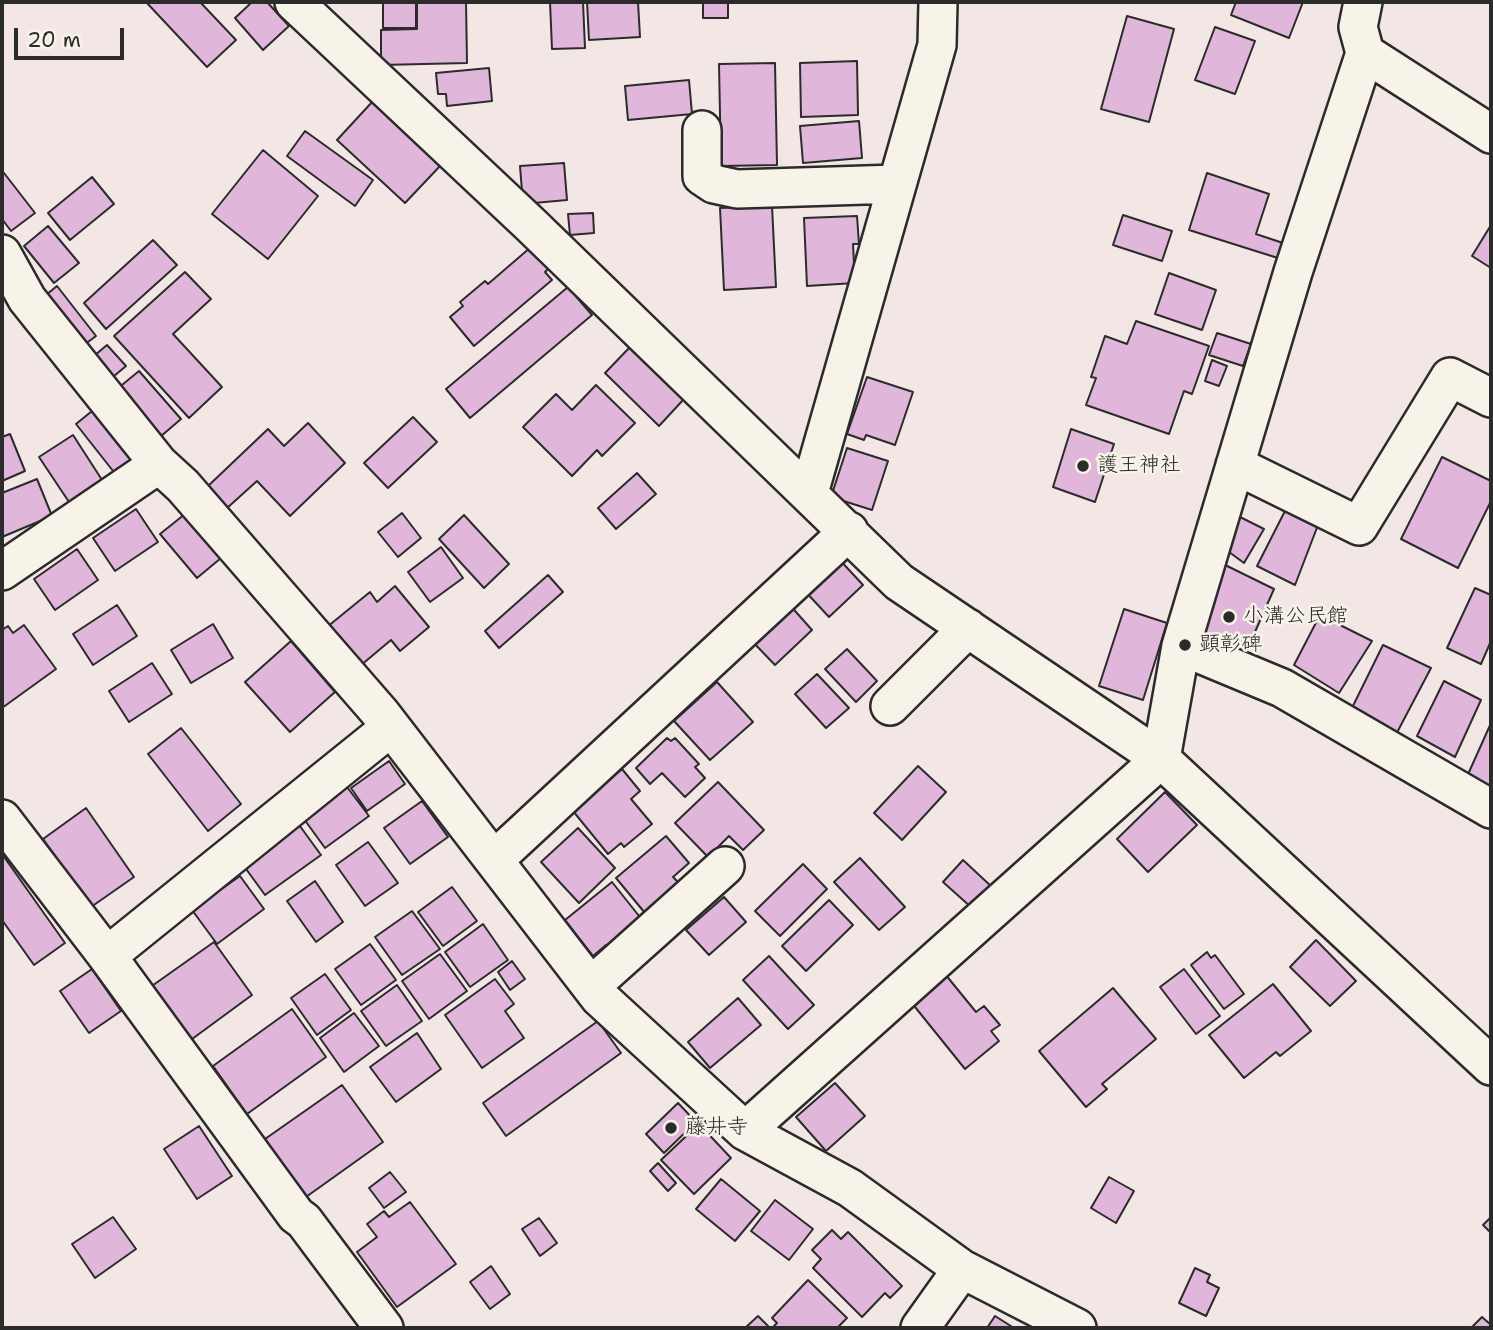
<!DOCTYPE html>
<meta charset="utf-8">
<style>
body{margin:0}
#map{position:relative;width:1493px;height:1330px;overflow:hidden;background:#f3e7e5;font-family:"Shantell Sans",sans-serif}
canvas{display:block}
.frame{position:absolute;inset:0;border:4px solid #2b2b2b;pointer-events:none}
.scale{position:absolute;left:14px;top:28px;width:110px;height:32px;box-sizing:border-box;border:4px solid #2b2b2b;border-top:0;padding-left:9px;font-size:21px;line-height:24px;white-space:nowrap;color:#2b2b2b;-webkit-text-stroke:5px #f7f3e8;paint-order:stroke}
</style>
<div id="map">
<canvas width="1493" height="1330"></canvas>
<div class="frame"></div>
<div class="scale">20 m</div>
</div>
<script>
const g = document.querySelector('canvas').getContext('2d');
g.lineJoin = 'round';
function paint(path, color) {
  g.fillStyle = color;
  g.fill(path, 'evenodd');
}
function stroke(path, color, width, dash) {
  g.strokeStyle = color;
  g.lineWidth = width;
  g.lineCap = dash ? 'butt' : 'round';
  g.setLineDash(dash || []);
  g.stroke(path);
}
function drawText(font, color, halo, rows, align = 'center') {
  g.font = font + ' "Shantell Sans","Klee One",sans-serif';
  g.lineWidth = 5;
  g.setLineDash([]);
  g.textBaseline = 'middle';
  g.strokeStyle = halo;
  g.fillStyle = color;
  for (const [text, x, y, turn = 0] of rows) {
    g.save();
    g.translate(x, y);
    g.rotate((+turn || 0) * Math.PI / 180);
    g.textAlign = isNaN(turn) ? turn : align;
    if (halo) g.strokeText(text, 0, 0);
    g.fillText(text, 0, 0);
    g.restore();
  }
}
const building = new Path2D(`
 M146,2h54l36,38 -29,27z
 M252,2h15l22,24 -26,24 -28,-32z
 M383,2h33v26h-33z
 M417,2h49l1,61 -86,2v-35l36,-1z
 M550,2h33l2,46 -33,1z
 M587,2h51l2,35 -51,3z
 M703,2h25v16h-25z
 M1236,2h67l-14,36 -58,-23z
 M1127,16l47,13 -25,93 -48,-13z
 M1215,27l40,14 -20,53 -40,-14z
 M857,61l1,54 -57,2 -1,-54z
 M775,63l2,102 -56,1 -2,-102z
 M489,68l3,33 -45,5 -1,-12h-8l-2,-21z
 M689,80l3,34 -64,6 -3,-34z
 M373,101l68,64 -36,38 -68,-63z
 M859,121l3,37 -59,5 -3,-37z
 M305,131l68,49 -18,26 -68,-50z
 M263,150l55,46 -50,63 -56,-45z
 M564,163l3,37 -44,4 -3,-38z
 M4,173l31,40 -24,18 -9,-12v-44z
 M1207,173l62,21 -13,40 30,10 -5,15 -92,-29z
 M92,177l22,27 -44,36 -22,-27z
 M772,206l4,81 -52,3 -4,-82z
 M593,213l1,20 -24,2 -2,-21z
 M1123,215l49,16 -10,30 -49,-16z
 M857,216l2,28h-6l2,39 -48,3 -3,-68z
 M1491,225v43l-19,-12z
 M48,226l31,37 -25,20 -30,-37z
 M153,240l24,25 -71,64 -22,-26z
 M531,247l18,21 -4,4 7,8 -78,66 -24,-29 13,-11 -3,-4 25,-21 3,3z
 M185,272l26,27 -38,35 49,53 -33,31 -75,-82z
 M1169,273l47,17 -14,40 -47,-16z
 M57,286l39,50 -16,12 -39,-49z
 M568,287l24,28 -122,103 -24,-29z
 M1136,321l73,25 -17,48 -8,-3 -15,43 -83,-29 10,-27 -5,-1 14,-41 22,8z
 M1217,333l34,11 -8,22 -34,-11z
 M107,345l19,21 -19,16 -19,-21z
 M631,346l53,53 -25,27 -54,-53z
 M1212,360l15,6 -8,20 -14,-5z
 M139,371l42,48 -28,24 -42,-49z
 M867,377l46,15 -18,53 -29,-10 -2,5 -17,-6z
 M596,385l39,38 -33,33 -5,-6 -25,26 -49,-49 33,-33 16,16z
 M97,407l41,52 -21,17 -41,-52z
 M413,417l24,25 -49,46 -24,-25z
 M308,423l37,40 -55,53 -33,-35 -31,28 -19,-22 61,-58 16,17z
 M1071,429l43,15 -19,58 -42,-15z
 M10,434l15,37 -23,10v-44z
 M73,435l31,48 -33,22 -32,-48z
 M847,448l41,13 -16,49 -41,-13z
 M1442,457l49,24v20l-33,67 -57,-29z
 M637,473l19,21 -40,35 -18,-21z
 M37,479l15,37 -50,21v-44z
 M136,509l22,33 -43,29 -22,-33z
 M1286,509l32,16 -23,60 -38,-19z
 M402,513l19,25 -23,19 -20,-25z
 M185,514l36,44 -24,20 -37,-44z
 M464,515l45,49 -25,24 -45,-49z
 M1240,517l24,12 -20,34 -19,-14z
 M441,547l22,31 -33,24 -22,-30z
 M77,549l21,31 -43,30 -21,-31z
 M838,558l25,27 -34,32 -25,-27z
 M1215,560l59,29 -35,79 -51,-24z
 M548,575l15,17 -64,56 -14,-17z
 M395,586l34,41 -29,24 -9,-11 -31,26 -33,-39 43,-35 7,10z
 M1475,588l16,7v46l-10,23 -34,-16z
 M788,603l24,27 -37,35 -25,-26z
 M117,605l20,31 -44,29 -20,-31z
 M1124,609l43,14 -24,77 -44,-14z
 M1320,615l52,26 -33,52 -45,-28z
 M213,624l20,34 -42,25 -20,-33z
 M24,625l32,44 -54,39v-78l6,-4 5,7z
 M291,641l44,51 -45,40 -45,-50z
 M1383,645l48,23 -39,74 -44,-26z
 M847,649l30,32 -21,21 -31,-33z
 M152,663l20,31 -43,28 -20,-31z
 M817,674l32,34 -23,20 -31,-34z
 M1444,681l37,19 -26,57 -38,-21z
 M717,682l36,40 -43,38 -36,-39z
 M1491,723v69l-26,-11z
 M181,728l60,76 -33,27 -60,-77z
 M667,738l4,3 4,-3 24,26 -4,3 10,11 -20,19 -23,-24 -12,11 -14,-16z
 M389,761l16,23 -38,27 -16,-23z
 M918,766l28,26 -44,48 -28,-27z
 M622,769l18,22 -9,8 21,25 -28,23 -3,-4 -13,11 -35,-43z
 M718,782l46,48 -21,20 -14,-14 -21,21 -33,-34z
 M347,787l22,29 -44,32 -21,-29z
 M1165,792l32,33 -49,47 -31,-33z
 M422,801l26,36 -38,27 -26,-36z
 M86,808l48,69 -43,30 -48,-68z
 M297,822l24,33 -56,40 -24,-33z
 M578,828l37,40 -36,35 -38,-41z
 M666,836l23,27 -16,14 7,7 -35,29 -29,-35z
 M368,842l30,41 -33,23 -29,-41z
 M2,854l63,89 -31,22 -32,-45z
 M860,858l45,49 -26,23 -45,-48z
 M963,860l29,27 -20,21 -29,-26z
 M803,864l24,25 -47,47 -25,-25z
 M240,876l24,33 -47,35 -25,-34z
 M315,881l28,41 -27,20 -29,-41z
 M612,882l31,39 -34,28 -3,-4 -13,11 -28,-36z
 M452,887l25,34 -34,25 -25,-34z
 M724,897l22,25 -37,33 -23,-25z
 M829,900l24,25 -47,46 -24,-25z
 M412,911l28,38 -38,26 -27,-38z
 M483,924l25,36 -38,27 -25,-35z
 M1316,940l40,41 -26,25 -40,-39z
 M214,942l38,53 -64,47 -39,-54z
 M370,944l26,36 -35,25 -26,-36z
 M1207,952l4,6 4,-3 29,39 -20,15 -33,-44z
 M440,954l27,37 -38,28 -27,-38z
 M769,956l45,49 -26,24 -45,-49z
 M512,961l13,18 -15,11 -12,-18z
 M92,969l29,42 -32,22 -29,-42z
 M1184,969l36,47 -24,18 -36,-47z
 M325,974l26,36 -34,25 -26,-37z
 M945,974l31,38 8,-6 16,19 -9,6 8,10 -34,28 -54,-67z
 M495,979l19,25 -9,7 19,27 -42,30 -37,-53z
 M1273,984l38,47 -31,25 -4,-4 -32,26 -35,-43z
 M397,985l25,36 -36,25 -25,-35z
 M1113,988l43,51 -54,45 5,5 -21,18 -47,-56z
 M738,998l23,27 -51,43 -22,-26z
 M292,1009l34,48 -79,57 -34,-48z
 M354,1013l25,33 -35,26 -24,-34z
 M598,1021l23,32 -115,83 -23,-33z
 M417,1033l24,36 -45,33 -26,-35z
 M835,1083l30,33 -39,35 -30,-34z
 M342,1085l41,57 -77,55 -41,-58z
 M678,1103l18,19 -32,31 -18,-19z
 M699,1124l32,34 -37,36 -33,-34z
 M199,1126l33,50 -35,23 -33,-50z
 M658,1163l18,20 -8,8 -18,-20z
 M390,1172l16,20 -22,16 -15,-20z
 M1109,1177l25,14 -18,32 -25,-15z
 M721,1179l39,32 -25,30 -39,-32z
 M775,1200l38,29 -24,31 -38,-29z
 M410,1202l46,62 -59,43 -40,-55 20,-15 -10,-13 17,-13 5,6z
 M113,1217l23,32 -41,29 -23,-34z
 M1491,1217v16l-8,-8z
 M539,1218l18,25 -17,13 -18,-27z
 M832,1230l9,9 7,-7 54,54 -12,12 -5,-5 -23,24 -49,-49 8,-9 -9,-9z
 M491,1266l19,28 -20,15 -20,-27z
 M1195,1268l15,7 -3,7 12,6 -13,28 -27,-13z
 M808,1280l39,38 -10,10h-61l-2,-2 3,-3 -5,-5z
 M758,1316l12,12h-25z
 M995,1316l19,12h-27z
 M1482,1317l9,8v3h-20z`);
paint(building, '#e1b6db');
stroke(building, '#2b2b2b', 2);
const minor = new Path2D(`
 M294,2l237,223 368,357 262,177 330,307
 M1365,53l126,81
 M702,130v46l12,8 23,5 160,-5
 M2,254l25,45 132,165 24,22 199,229 217,282 146,134 105,57 112,81 115,59
 M1235,465l124,61 91,-149 41,21
 M809,493l128,-448 1,-43
 M2,571l157,-107
 M1181,646l101,42 209,121
 M890,706l78,-78
 M2,819l105,137 189,259 8,6 80,107
 M494,860l355,-329
 M107,956l284,-229
 M591,986l134,-120
 M745,1131l416,-372 20,-113 112,-374 72,-219 -7,-26 5,-25
 M920,1328l42,-59`);
stroke(minor, '#2b2b2b', 42);
stroke(minor, '#f7f3e8', 37);
for (const [x, y, r, color] of [
 [1083,466,7,"#2b2b2b"],
 [1229,617,7,"#2b2b2b"],
 [1185,645,7,"#2b2b2b"],
 [671,1128,7,"#2b2b2b"]
]) {
  const dot = new Path2D();
  dot.arc(x, y, r, 0, 2 * Math.PI);
  g.fillStyle = color;
  g.fill(dot);
  stroke(dot, '#f7f3e8', 2.5);
}
drawText('21px', '#2b2b2b', '#f7f3e8', [
 ["護王神社",1097,466],
 ["小溝公民館",1243,617],
 ["顕彰碑",1199,645],
 ["藤井寺",685,1128]
], 'left');
</script>
